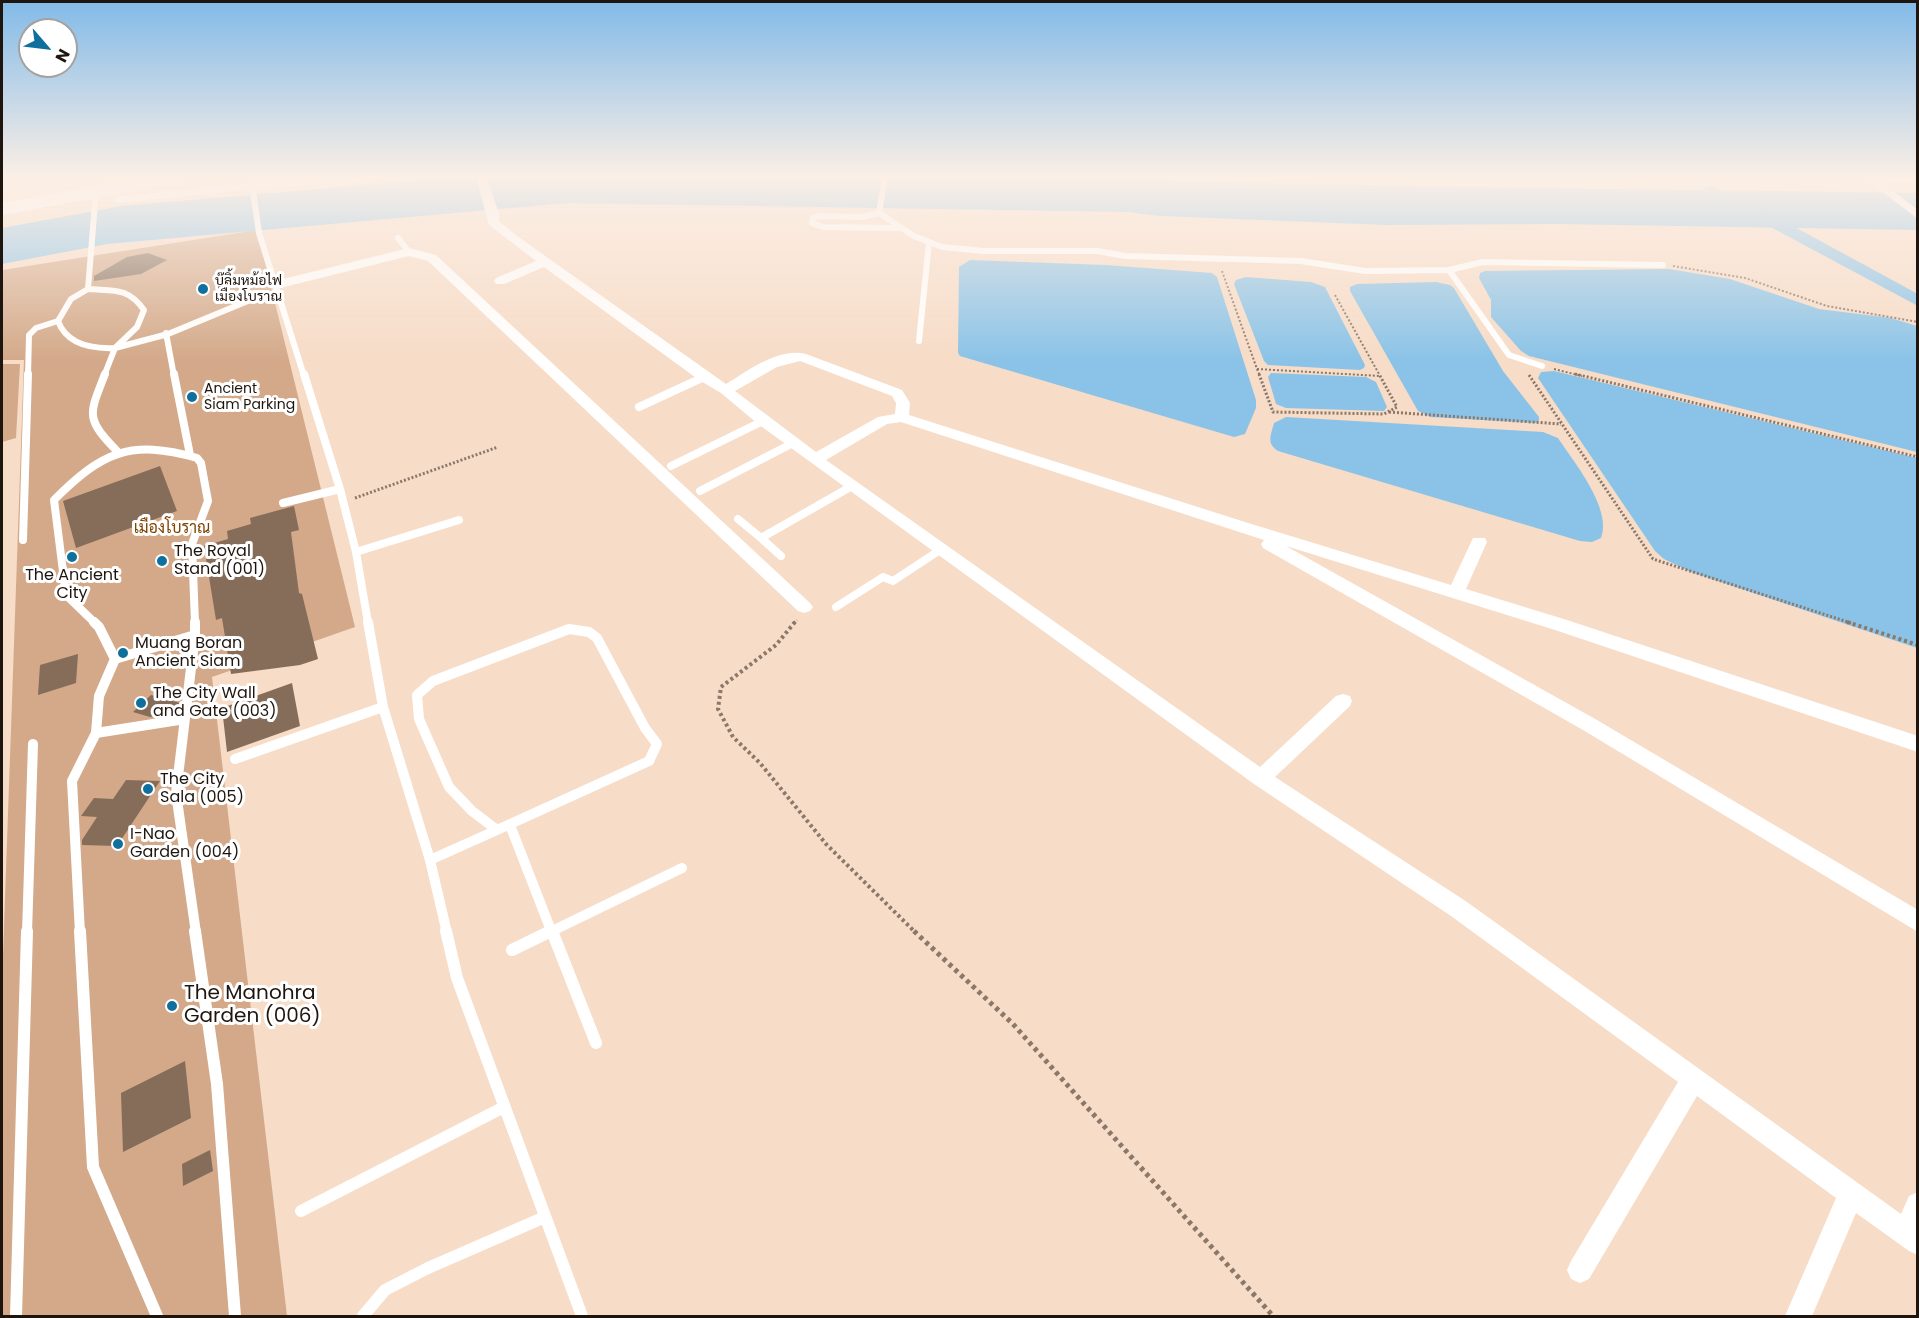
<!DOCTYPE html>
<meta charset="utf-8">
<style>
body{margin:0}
#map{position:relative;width:1919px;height:1318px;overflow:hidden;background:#f7dcc7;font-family:Poppins,sans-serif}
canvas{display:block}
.frame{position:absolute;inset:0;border:3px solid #1e150e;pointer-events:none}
.north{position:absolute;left:18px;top:18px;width:60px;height:60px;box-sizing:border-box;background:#fff;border:2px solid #a5a19f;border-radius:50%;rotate:118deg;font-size:16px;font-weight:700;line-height:24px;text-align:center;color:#1e150e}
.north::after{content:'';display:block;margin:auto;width:21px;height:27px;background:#0f709e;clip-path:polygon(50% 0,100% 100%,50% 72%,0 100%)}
</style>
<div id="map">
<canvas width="1919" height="1318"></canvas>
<div class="frame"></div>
<div class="north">N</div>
</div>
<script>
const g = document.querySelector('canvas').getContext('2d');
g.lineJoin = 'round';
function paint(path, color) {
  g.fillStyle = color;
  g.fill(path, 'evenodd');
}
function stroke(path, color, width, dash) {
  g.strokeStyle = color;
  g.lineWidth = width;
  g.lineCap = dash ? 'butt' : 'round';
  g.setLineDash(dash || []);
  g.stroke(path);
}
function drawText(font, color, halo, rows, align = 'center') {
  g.font = font + ' Poppins,Sarabun,sans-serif';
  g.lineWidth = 6;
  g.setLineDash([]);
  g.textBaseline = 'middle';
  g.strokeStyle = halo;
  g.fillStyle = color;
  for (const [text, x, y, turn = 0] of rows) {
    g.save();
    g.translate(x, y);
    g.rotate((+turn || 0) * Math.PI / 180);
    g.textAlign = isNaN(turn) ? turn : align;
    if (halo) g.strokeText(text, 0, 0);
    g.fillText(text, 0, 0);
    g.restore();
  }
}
paint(new Path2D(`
 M257,230l98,397 -143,50 75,639h-285v-332l22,-624h-22v-90z
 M2,364h18l-4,74 -14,4z`), '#d3a989');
paint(new Path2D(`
 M456,177h682l25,3c252,8 503,9 755,13l-1,37 -360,-6 -170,1 -228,-9 -32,-4 -560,-9 -460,41 -105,20v-36l119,-22z
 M970,260l136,5 106,8 5,4 39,123v8l-11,26 -11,3 -274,-81 -2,-3 1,-86z
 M1669,269l61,10 89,30 72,9 26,8v126l-388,-96 -8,-5 -30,-34v-17l-12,-22 1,-5 5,-2z
 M1246,277l65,5 14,5 40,78 -1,3 -4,2 -92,-5 -4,-4 -30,-77 2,-4z
 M1436,282l14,3 4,3 49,83 36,46v3l-3,3 -105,-6 -13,-6 -68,-120v-4l7,-3z
 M1554,371l363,87v190l-226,-76 -27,-13 -9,-8 -117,-173 3,-6z
 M1271,373l95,4 10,5 11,25 -3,4 -98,-3 -10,-4 -8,-27z
 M1286,417l257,15 15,6c15,23 55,71 43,100l-9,4 -12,-1 -302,-90c-12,-8 -7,-16 -4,-28z`), '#8ac3e7');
paint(new Path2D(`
 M1710,185l81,40 127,69v12l-213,-114 -2,-3z`), '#8ac3e7');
paint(new Path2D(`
 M148,253l19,7 -26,14 -47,7v-5l33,-19z
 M160,466l17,45 -101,37 -13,-47z
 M294,506l5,24 -8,2 8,61 3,1 16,65 -18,6 -69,9 -9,-56 -6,2 -12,-74 24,-7 -1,-8 24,-7 -1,-6z
 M78,654l-2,29 -38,12 2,-30z
 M292,683l8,43 -73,26 -5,-44z
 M151,695l29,8v1l-11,10 -19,3 -17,-5z
 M126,780l34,1 -43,65 -35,-1v-5l15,-23 -16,-1 13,-18 19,1z
 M185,1061l6,57 -68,34 -2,-59z
 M210,1150l3,21 -30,15 -1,-22z`), '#856d5a');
stroke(new Path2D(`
 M1673,266l72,12 82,28 91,16
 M1222,271l35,98
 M1335,295l44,79
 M1257,369l123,7
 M1257,369l3,7
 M1554,369l28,7`), '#8a786a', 2, [2, 2]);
stroke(new Path2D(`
 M1259,374l14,38 111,2 13,-7 -18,-33
 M1575,374l343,83
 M1529,375l124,184 198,64
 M1389,412l172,12
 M355,498l143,-51
 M794,623l3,-3`), '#8a786a', 3, [2, 2]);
stroke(new Path2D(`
 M795,622l-19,23 -55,42 -3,22 15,28 27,26 66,81 90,89
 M1847,622l71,23`), '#8a786a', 4, [3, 3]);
stroke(new Path2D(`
 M914,931l99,93 260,292`), '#8a786a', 5, [4, 4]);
stroke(new Path2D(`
 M251,177l8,56 45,143
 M885,177l-6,36 -17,4 -44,-1 -5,2 -1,5 11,4 77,1
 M117,200l136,-14 128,-9
 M879,213l35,23 28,11 42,4h114l27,5 176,5 64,10 84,-1 34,-8 180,3
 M398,238l11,14
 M1449,270l60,85 33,11
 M88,289l8,-98
 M88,289c26,2 40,-2 56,21l-7,17 -22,21c-23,1 -48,-3 -57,-27l13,-22z
 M166,333l8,43
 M919,341l10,-99
 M115,348l53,-14 92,-38 17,-1
 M28,376l1,-41 7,-7 22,-7
 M104,376l11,-28`), '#fff', 6);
stroke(new Path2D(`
 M105,374c-16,41 -20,44 12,77
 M174,374l16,81
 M304,374l36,115 16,63 12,71
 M639,407l65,-30
 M671,466l92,-45
 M700,491l93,-48
 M283,503l57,-14
 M738,519l23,19 91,-52
 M761,538l20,18
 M23,540l5,-166
 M356,552l103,-32
 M836,607l47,-30 10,4 47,-31
 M95,623l-29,-28 -12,-95c48,-48 76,-61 143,-42l4,5 7,38 -16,43 3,79`), '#fff', 8);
stroke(new Path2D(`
 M94,622l5,5 16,32
 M368,622l15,85 47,153 17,73
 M569,629l20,3 8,6 48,90 12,16 -8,17 -152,69 -25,-19 -23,-24 -30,-68 -2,-24 16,-14z
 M195,635l-19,158 20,140
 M115,659l80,-24v-13
 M96,733l89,-14
 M235,759l148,-52
 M510,825l42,108
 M430,860l67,-30
 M27,933l6,-189
 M80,933l-8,-152 24,-48 3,-37 16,-37
 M548,933l134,-65`), '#fff', 10);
stroke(new Path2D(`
 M80,931l13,236 64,149
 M195,931l22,153 18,232
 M446,931l11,47 125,338
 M552,931l44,112
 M512,950l39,-19
 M301,1211l203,-104
 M16,1316l11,-385
 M363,1316l22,-26 43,-22 117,-51`), '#fff', 12);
paint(new Path2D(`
 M476,177h10l13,36v8l18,15 209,148c22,-13 52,-37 80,-30l96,36 8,13 -1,12 336,107 206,63 22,-47h12l2,4 -21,47 101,31 351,116v16l-363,-122 -269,-84 311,174 321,190v22l-335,-202 -320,-182 -2,-4 3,-4 -363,-118 -14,2 -61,36 434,307 76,-71 7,-2 7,2 2,5 -2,5 -75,71 192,125 434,312 8,-18 9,-4v63l-9,-4 -53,-38 -44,103h-27l51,-118 -139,-102 -108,183 -9,4 -9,-4 -4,-9 4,-9 107,-179 -227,-166 -197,-132 -496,-360 -37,-31 -22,-13 -155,-113 -40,17h-8l-2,-3 2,-3 40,-17 -47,-36zM800,361l92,35 4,7 -1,11 -17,3 -62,35 -81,-61 42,-24z
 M1863,177h12l43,33v9z
 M409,248l27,7 374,348 3,4 -3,4 -6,2 -6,-2 -370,-350 -19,-5 -133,33 -6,-4 1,-3z`), '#fff');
paint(new Path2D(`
 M143,177h42l-3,4 -7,2 -173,32v-12z
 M1881,177h37v6l-34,-2z`), '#fff');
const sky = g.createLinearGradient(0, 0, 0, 361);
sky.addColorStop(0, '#82bae8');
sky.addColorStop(0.49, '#fbefe6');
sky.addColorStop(1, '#fbefe600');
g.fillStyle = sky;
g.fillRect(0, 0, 1919, 361);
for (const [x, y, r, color] of [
 [203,289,6,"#0f709e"],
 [192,397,6,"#0f709e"],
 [72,557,6,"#0f709e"],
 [162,561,6,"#0f709e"],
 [123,653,6,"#0f709e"],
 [141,703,6,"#0f709e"],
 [148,789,6,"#0f709e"],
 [118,844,6,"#0f709e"],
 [172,1006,6,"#0f709e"]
]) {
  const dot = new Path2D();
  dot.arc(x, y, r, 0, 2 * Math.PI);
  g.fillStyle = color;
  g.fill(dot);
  stroke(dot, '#fff', 2);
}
drawText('14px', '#1e150e', '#fff', [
 ["บู๊ลิ้มหม้อไฟ",215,281],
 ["เมืองโบราณ",215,297],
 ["Ancient",204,389],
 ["Siam Parking",204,405]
], 'left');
drawText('16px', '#804400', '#fff', [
 ["เมืองโบราณ",172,529]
]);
drawText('16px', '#1e150e', '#fff', [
 ["The Royal",174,552],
 ["Stand (001)",174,570],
 ["The Ancient",72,576,"center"],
 ["City",72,594,"center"],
 ["Muang Boran",135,644],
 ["Ancient Siam",135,662],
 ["The City Wall",153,694],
 ["and Gate (003)",153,712],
 ["The City",160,780],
 ["Sala (005)",160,798],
 ["I-Nao",130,835],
 ["Garden (004)",130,853]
], 'left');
drawText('20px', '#1e150e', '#fff', [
 ["The Manohra",184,994],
 ["Garden (006)",184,1017]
], 'left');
</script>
